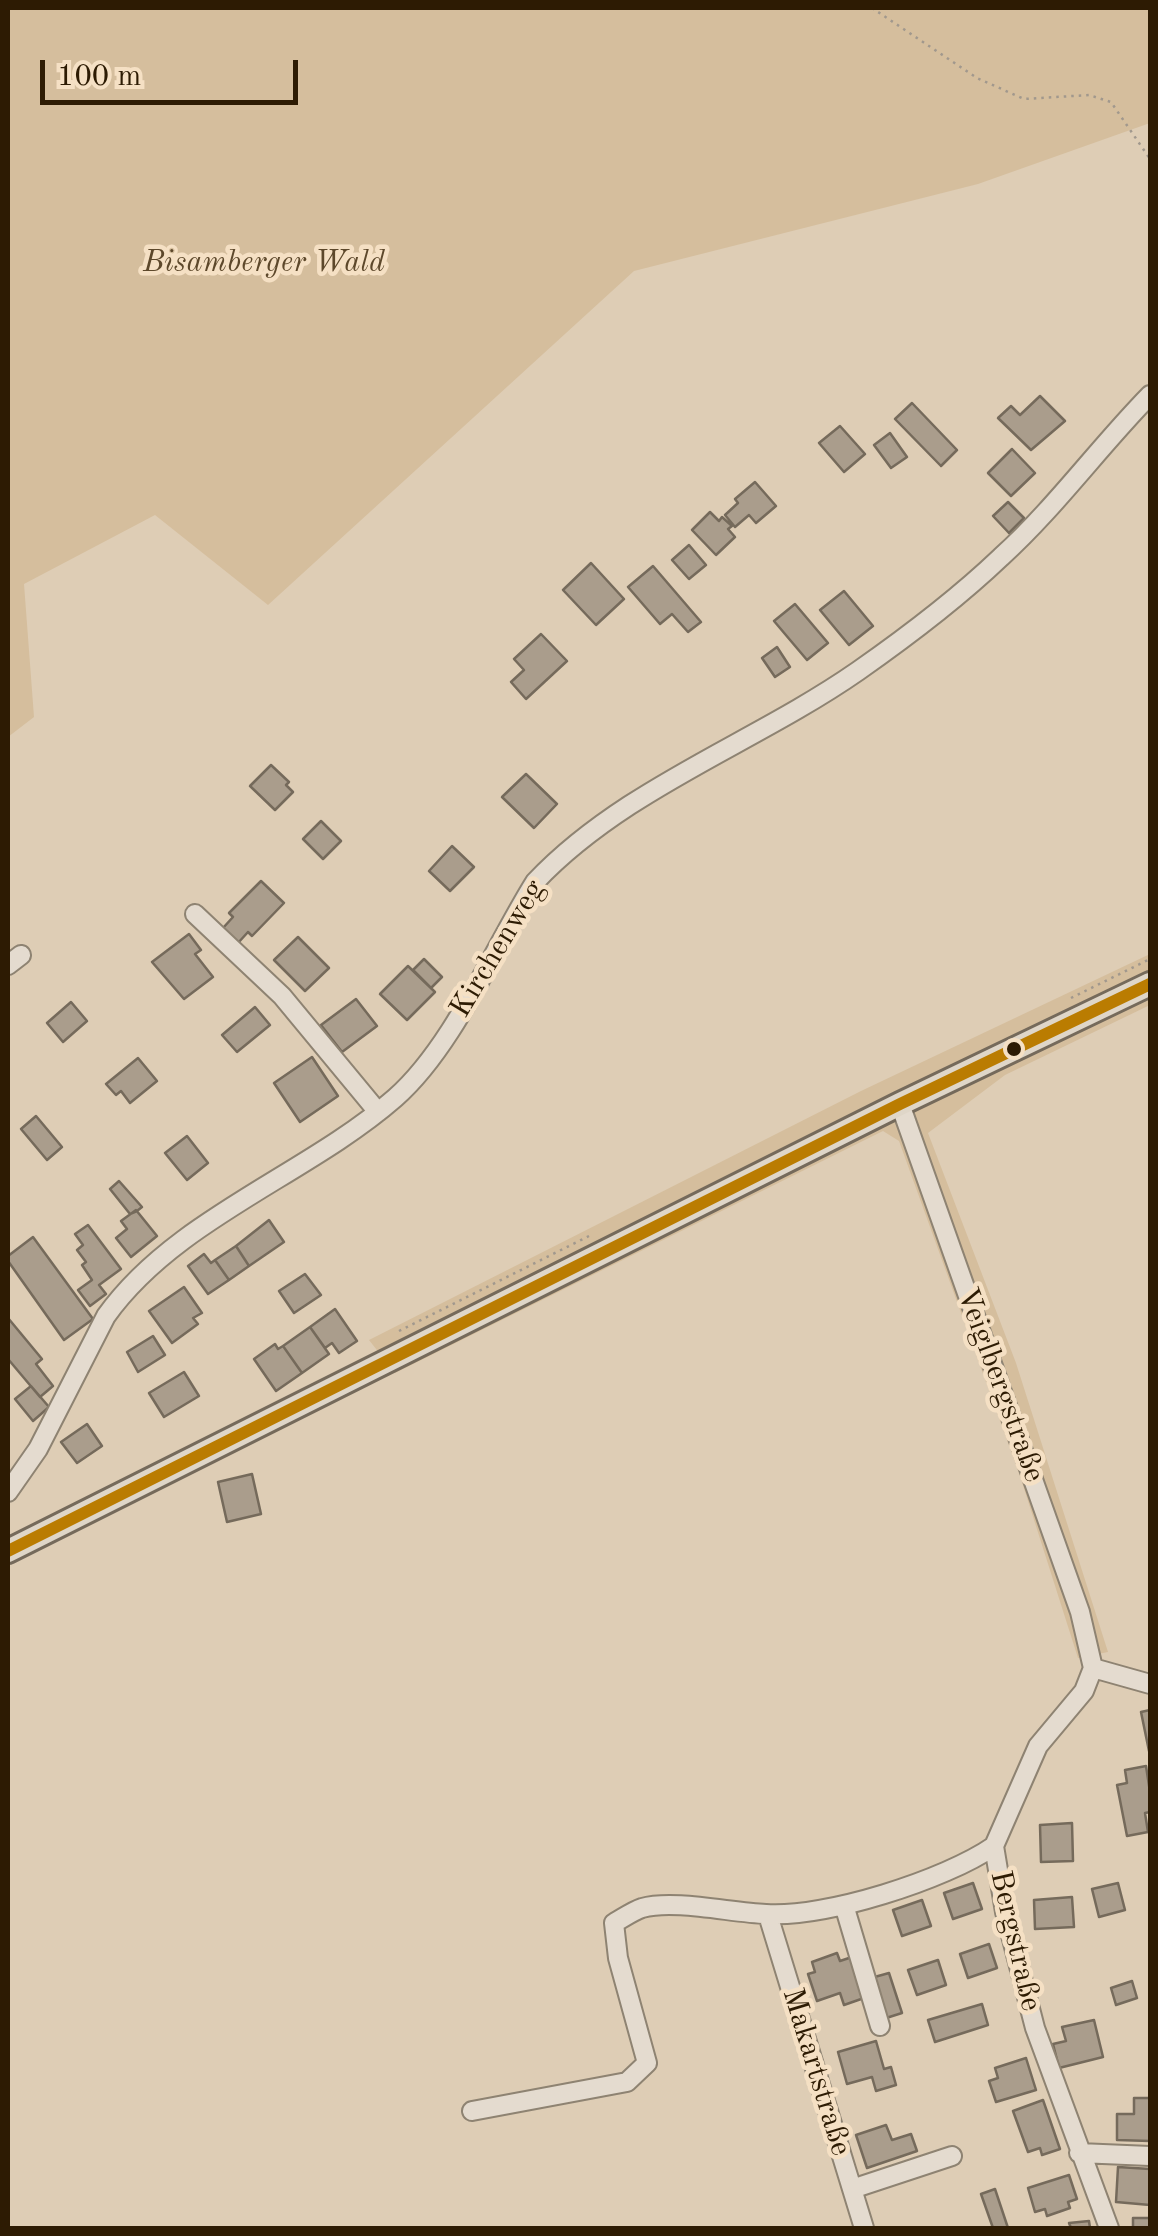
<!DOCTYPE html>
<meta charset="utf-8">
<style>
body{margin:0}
#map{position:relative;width:1158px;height:2236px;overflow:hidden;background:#decdb5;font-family:"Old Standard TT",serif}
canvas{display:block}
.frame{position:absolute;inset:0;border:10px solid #2d1b03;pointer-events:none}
.scale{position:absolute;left:40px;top:60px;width:258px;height:45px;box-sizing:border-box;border:5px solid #2d1b03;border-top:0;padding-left:12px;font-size:30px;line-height:35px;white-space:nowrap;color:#2d1b03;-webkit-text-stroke:8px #f5e0c4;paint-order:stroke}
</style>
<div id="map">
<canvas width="1158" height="2236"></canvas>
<div class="frame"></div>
<div class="scale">100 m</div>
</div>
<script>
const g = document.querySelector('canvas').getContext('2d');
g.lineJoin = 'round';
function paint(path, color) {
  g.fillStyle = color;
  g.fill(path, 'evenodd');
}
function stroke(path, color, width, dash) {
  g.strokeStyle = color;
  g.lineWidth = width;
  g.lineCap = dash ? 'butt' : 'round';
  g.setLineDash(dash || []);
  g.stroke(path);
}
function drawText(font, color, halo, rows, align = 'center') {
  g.font = font + ' "Old Standard TT",serif';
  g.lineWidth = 9;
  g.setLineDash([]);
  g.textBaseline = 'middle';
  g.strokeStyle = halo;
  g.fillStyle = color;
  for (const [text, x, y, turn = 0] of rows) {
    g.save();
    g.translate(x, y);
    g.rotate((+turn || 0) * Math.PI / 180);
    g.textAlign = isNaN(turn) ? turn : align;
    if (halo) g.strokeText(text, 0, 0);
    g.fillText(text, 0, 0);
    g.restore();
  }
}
paint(new Path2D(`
 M8,8h1142v115l-172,61 -344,87 -366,334 -113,-90 -131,69 10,133 -26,20z
 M1150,954v51l-145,70 -77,58 88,230 92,289 -30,6 -57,-179 -122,-338 -16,-10 -488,242 -26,-33 492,-249z`), '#d5be9d');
const building = new Path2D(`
 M1040,396l25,25 -34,29 -33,-32 13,-12 9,9z
 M912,403l45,47 -16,16 -46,-47z
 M840,426l25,28 -21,18 -25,-29z
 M890,433l17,24 -16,11 -17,-23z
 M1012,449l23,24 -24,23 -23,-23z
 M755,482l21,24 -20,17 -7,-8 -14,12 -10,-12 13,-12 -3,-4z
 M1008,502l16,16 -15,15 -16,-17z
 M710,512l9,9 3,-4 10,9 -4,3 7,8 -19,18 -24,-25z
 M689,545l17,20 -17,14 -17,-19z
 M591,563l33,36 -28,26 -33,-35z
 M653,566l48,56 -13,10 -16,-18 -12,10 -32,-37z
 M844,591l29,35 -24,19 -29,-35z
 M795,604l33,39 -21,17 -33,-39z
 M541,634l26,27 -41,38 -15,-17 13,-12 -10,-11z
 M777,647l13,20 -15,10 -13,-19z
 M271,765l18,17 -3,3 7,7 -18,18 -25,-24z
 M526,774l31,30 -23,24 -32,-31z
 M321,821l20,20 -18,18 -20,-20z
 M452,846l22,21 -24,24 -21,-20z
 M261,881l23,22 -32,33 -4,-4 -10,11 -15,-15 10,-11 -4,-4z
 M189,934l12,16 -6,4 18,23 -29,22 -32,-37z
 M298,937l31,31 -24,23 -31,-31z
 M424,959l18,18 -11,11 -18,-18z
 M408,966l27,26 -28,28 -27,-26z
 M356,999l21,27 -35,26 -21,-27z
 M71,1002l16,19 -24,21 -16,-19z
 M255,1007l15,18 -33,27 -15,-17z
 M312,1057l26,39 -38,26 -26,-39z
 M138,1058l19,23 -27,22 -9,-12 -5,4 -10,-11z
 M36,1116l26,31 -15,13 -26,-31z
 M187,1136l21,27 -21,17 -22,-27z
 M119,1181l23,26 -5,4 -7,3 -20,-25z
 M136,1210l21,26 -26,21 -15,-19 11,-9 -6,-8z
 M269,1220l15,22 -35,24 -13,-20z
 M88,1225l33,44 -22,16 7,9 -16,12 -12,-16 14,-10 -10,-15 4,-3 -9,-12 6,-5 -8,-11z
 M33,1237l60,82 -29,21 -56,-79v-5z
 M236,1246l13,20 -20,14 -14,-20z
 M204,1254l7,9 4,-3 14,20 -21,14 -20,-28z
 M305,1274l16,21 -27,18 -15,-22z
 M184,1287l18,26 -9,5 5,6 -26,19 -23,-32z
 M335,1309l22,32 -18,12 -7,-10 -7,5 -15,-21z
 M8,1318l34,41 -6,5 17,22 -13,11 -32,-38z
 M310,1327l19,27 -27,19 -19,-27z
 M153,1336l12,19 -27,17 -11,-20z
 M275,1344l3,5 5,-3 19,27 -26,18 -22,-32z
 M184,1372l15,24 -35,21 -15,-24z
 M31,1386l18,21 -16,14 -18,-22z
 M87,1424l15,22 -25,17 -16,-21z
 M252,1474l9,40 -34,8 -9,-40z
 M1150,1710v40l-1,1 -8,-39z
 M1146,1766l4,26v20l-5,1 3,19 -21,4 -10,-51 10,-2 -2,-13z
 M1072,1823l1,38 -32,1 -1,-37z
 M973,1883l9,26 -29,10 -9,-26z
 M1118,1883l7,27 -26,7 -7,-28z
 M1072,1897l2,30 -39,2 -1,-29z
 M922,1900l9,26 -29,10 -9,-26z
 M989,1944l8,24 -29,10 -8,-24z
 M837,1953l3,8 12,-4 12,41 -20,7 -4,-12 -23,8 -9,-27 7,-2 -3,-10z
 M938,1960l8,25 -29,10 -9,-25z
 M889,1973l13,40 -19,6 -12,-41z
 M1132,1981l5,17 -21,7 -5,-17z
 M982,2004l6,21 -53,17 -7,-22z
 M1094,2020l9,37 -44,11 -6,-24 13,-3 -4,-14z
 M876,2041l8,28 7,-2 5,18 -20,6 -4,-14 -25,7 -9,-32z
 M1026,2058l10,32 -40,12 -7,-21 9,-3 -3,-10z
 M1134,2098h16v43l-33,-1v-26h17z
 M1043,2100l17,49 -18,6 -2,-7 -12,4 -15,-41z
 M886,2125l6,15 19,-6 6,17 -50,17 -11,-33z
 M1118,2167l32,2v36l-34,-3z
 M1069,2175l8,24 -9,3 2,6 -23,8 -2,-7 -10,3 -7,-24z
 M995,2189l13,39h-15l-12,-34z
 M1133,2218h17v10h-17z
 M1089,2221l1,7h-19l-2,-5z`);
paint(building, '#aa9d8c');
stroke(building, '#756a5b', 2.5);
const minor = new Path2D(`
 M195,914l87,82 96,116
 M8,965l13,-10
 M900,1104l180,508 13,56
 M8,1492l30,-43 68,-133c69,-97 201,-141 289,-218 59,-52 98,-149 140,-216 89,-94 218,-138 323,-211 50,-35 99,-72 143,-114 54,-49 98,-110 149,-162
 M1093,1668l-9,23 -46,55 -44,100 11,66 30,116 74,200
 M1093,1668l57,16
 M844,1905l36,121
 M768,1915l96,313
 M472,2111l155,-29 20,-19 -29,-105 -4,-35c9,-5 19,-12 28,-15 32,-9 90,5 124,6 59,4 179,-34 228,-68
 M1079,2153l71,3
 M852,2189l100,-33`);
const major = new Path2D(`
 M8,1551l892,-447 250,-120`);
stroke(minor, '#8e8372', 22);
stroke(major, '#756a5b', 28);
stroke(new Path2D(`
 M872,8l105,70 47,21 65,-4 22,7 39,57
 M1071,998l79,-39
 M399,1331l190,-95`), '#a1988d', 2.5, [2.5, 5]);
stroke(minor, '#e4dbcf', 18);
stroke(major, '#dfd6c8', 22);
stroke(new Path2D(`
 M8,1551l892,-447 250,-120`), '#ba7c01', 12);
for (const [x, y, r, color] of [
 [1014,1049,9,"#2d1b03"]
]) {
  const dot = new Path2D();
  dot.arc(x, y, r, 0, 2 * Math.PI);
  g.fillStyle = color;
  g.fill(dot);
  stroke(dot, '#f5e0c4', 4);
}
drawText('italic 30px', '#5d482b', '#f5e0c4', [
 ["Bisamberger Wald",264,263]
]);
drawText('30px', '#2d1b03', '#f5e0c4', [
 ["Kirchenweg",498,949,-59],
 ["Veiglbergstraße",1000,1385,70],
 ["Bergstraße",1015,1941,77],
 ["Makartstraße",816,2072,73]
]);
</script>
